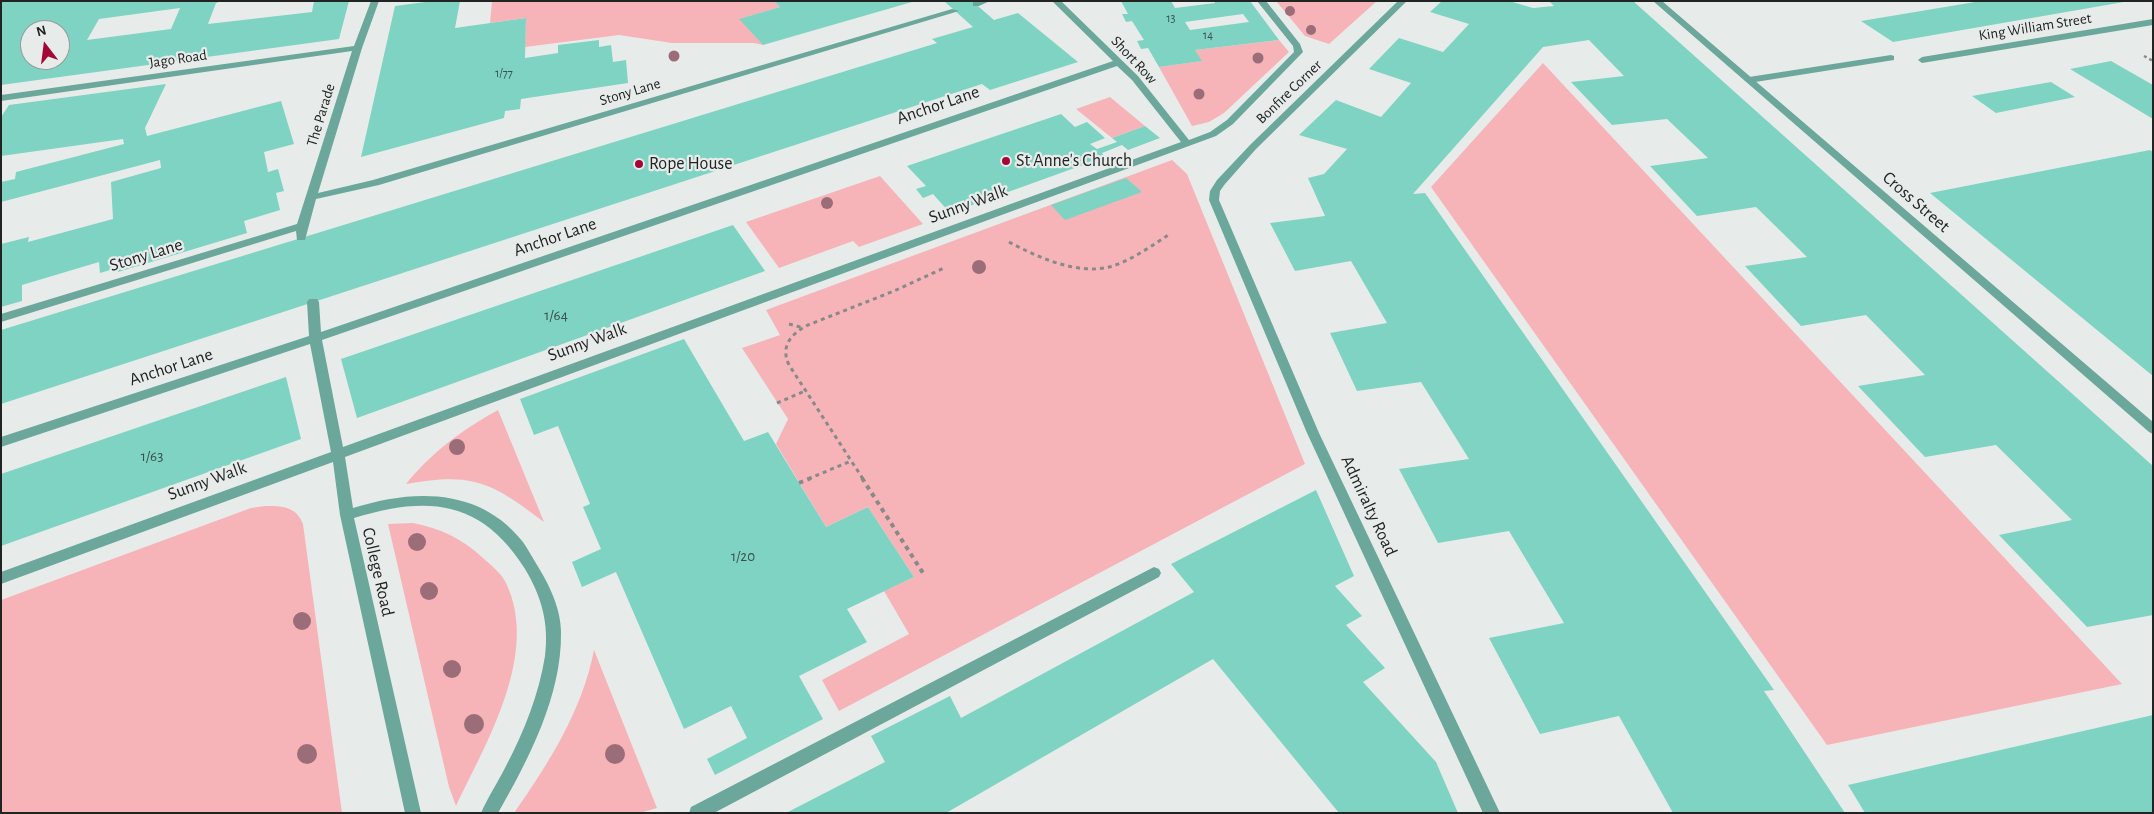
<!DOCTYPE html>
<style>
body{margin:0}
#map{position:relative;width:2154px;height:814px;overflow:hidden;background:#e7eceb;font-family:"Alegreya Sans",sans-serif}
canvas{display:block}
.frame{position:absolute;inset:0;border:2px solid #222423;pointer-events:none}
.north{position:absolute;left:20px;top:20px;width:50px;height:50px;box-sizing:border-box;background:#e7eceb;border:1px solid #989c9b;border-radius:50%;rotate:345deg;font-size:14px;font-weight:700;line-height:20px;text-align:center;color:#222423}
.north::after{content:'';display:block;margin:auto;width:18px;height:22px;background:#a40737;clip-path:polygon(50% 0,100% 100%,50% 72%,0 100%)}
</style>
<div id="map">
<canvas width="2154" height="814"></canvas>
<div class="frame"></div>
<div class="north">N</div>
</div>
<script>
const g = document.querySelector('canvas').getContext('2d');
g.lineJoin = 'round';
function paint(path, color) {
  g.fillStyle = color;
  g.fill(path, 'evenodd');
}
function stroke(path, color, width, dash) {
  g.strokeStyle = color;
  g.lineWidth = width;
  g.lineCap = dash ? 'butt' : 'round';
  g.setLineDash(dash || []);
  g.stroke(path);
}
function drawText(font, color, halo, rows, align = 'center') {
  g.font = font + ' "Alegreya Sans",sans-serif';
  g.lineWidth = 4.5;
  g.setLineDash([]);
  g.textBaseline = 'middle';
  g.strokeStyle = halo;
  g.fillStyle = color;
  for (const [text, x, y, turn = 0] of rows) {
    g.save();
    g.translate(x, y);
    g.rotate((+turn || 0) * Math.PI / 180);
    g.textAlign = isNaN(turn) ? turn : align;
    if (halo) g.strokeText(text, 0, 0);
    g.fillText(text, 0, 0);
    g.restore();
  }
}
paint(new Path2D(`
 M492,1h282l6,6 -40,12 23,26 -9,-2h-82l-53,-8 -94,12 1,-29 -36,5z
 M1276,1h101l-48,43 -24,-8z
 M1279,40l10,12 -65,61 -15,9 -17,4 -33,-59 42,-6 -6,-11z
 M1543,63l579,621 -295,61 -396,-558z
 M1110,97l35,29 -33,12 -36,-29z
 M1172,160l15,14 118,290 -466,247 -17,-31 87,-46 -25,-43 30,-14 -46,-70 -42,20 -50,-83 12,-25 -46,-71 38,-13 -14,-25z
 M880,176l43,48 -64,23 -6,-6 -74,27 -33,-46z
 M498,410l46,112c-53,-40 -71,-50 -138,-38 26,-32 56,-54 92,-74z
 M265,506c17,0 31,0 38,18l39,289h-341v-213l250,-92z
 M413,523c27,5 50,16 70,35 8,7 18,15 23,25 34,71 -20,160 -50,223l-7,-19 -61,-263z
 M594,650l63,158 -17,5h-126c35,-50 68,-102 80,-163z`), '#f7b4b8');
paint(new Path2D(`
 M1,1h221l-6,2 -8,21 104,-12 2,-11h35l-10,38 -338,46zM180,8l-9,21 -84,11 12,-21zM30,30h30v30h-30z
 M433,1h27l-5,27 71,-10 -1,40 33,-5v-8l41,-5v7l12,-2 2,17 13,-2 2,23 -107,16 -1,10 -15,2 -1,7 -143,39 34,-151z
 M774,1h138v1l-149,43 -24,-26 41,-12z
 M944,1h28l22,19 24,-7 60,49 -88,28 -8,-6 -981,320v-74l936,-287 -5,-4 41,-12z
 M1121,1h50l4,7 40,-5v-2h35l29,39 -84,10 7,11 -43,6 -11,-19 -7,1 -4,-8 7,-1 -12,-19 -6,1 -4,-8h6zM1243,14l6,8 -59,8 -5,-8z
 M1442,1h67l24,7 21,-2 -5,-5h84l520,465v149l-66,12 -88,-92 73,-15 -76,-75 -71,12 -67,-71 67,-11 -59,-60 -65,11 -56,-60 62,-9 -51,-50 -59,9 -47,-50 58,-8 -41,-39 -55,6 -41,-43 53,-6 -35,-36 -46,7 -130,147 12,-1 349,497 -10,1 81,122h-172l-54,-97 -79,18 -51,-96 75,-15 -55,-92 -71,12 -39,-74 70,-10 -48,-77 -64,9 -27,-58 57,-10 -36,-62 -56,10 -25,-48 55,-7 -17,-38 16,-4 23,-25 -48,-14 37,-35 45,17 30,-34 -42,-14 30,-31 44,14 26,-28 -39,-12z
 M1981,1h143v1l-231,40 -32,-21z
 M2111,61l42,24v34l-83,-50z
 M2051,82l24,15 -79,16 -24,-17z
 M166,84l-21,44 2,8 134,-35 13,43 -30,8 4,20 10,-3 6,22 -8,2 4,17 -36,11 3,12 -129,39 -1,-4 -17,5 -1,-11 -77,23v16l-21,6v-63l28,-7 -1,5 85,-23 -2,-37 50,-14 -1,-8 -159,42v-20l14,-3 1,-7 108,-28 -1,-5 -122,17v-39l8,-12z
 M1061,114l14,13 12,-5 18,16 -15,6 7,5 20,-7 -5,-4 33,-12 15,12 -32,12 -6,-5 -20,8 3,4 -155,56 -17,-19 -10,4 -7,-9 10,-3 -19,-20z
 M2150,150l3,2v224l-223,-183z
 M1126,178l16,14 -77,28 -14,-15z
 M733,225l32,46 -408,147 -16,-59z
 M684,339l60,102 24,-9 58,95 42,-20 46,70 -67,32 20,33 -68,34 24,43 -108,56 -8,-16 40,-21 -16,-32 -47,23 -68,-157 -34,15 -10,-25 29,-13 -18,-42 7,-3 -32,-78 -24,9 -14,-36z
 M286,377l15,62 -300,107v-72z
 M1316,490l38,86 -19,10 27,30 -16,9 39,43 -22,14 73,80 22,51h-119l-126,-154 -267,154h-160l99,-51 -14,-26 79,-40 11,22 233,-126 -23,-28z
 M2153,715v98h-288l-17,-28z`), '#7fd3c2');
stroke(new Path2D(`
 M2144,56l9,5`), '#878a89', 2.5, [3, 3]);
stroke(new Path2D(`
 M1009,242c28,15 68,33 100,25 22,-6 42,-21 61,-33
 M789,324l15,4
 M777,403l28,-12
 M808,479l43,-18
 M863,479l-74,-114c-9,-19 2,-31 19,-40l86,-34 50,-23`), '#878a89', 3, [4, 4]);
stroke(new Path2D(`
 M862,478l61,95
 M799,483l12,-5`), '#878a89', 4, [4.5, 4.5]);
paint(new Path2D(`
 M371,1h8l-17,47 -44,145 55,-13 579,-171 7,2 -580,174 -63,14 -11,41h-8l-1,-9 -295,91v-8l296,-90 55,-173 -351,50v-6l353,-49z
 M976,1h14l-11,5h-6v-4z
 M1052,1h9l77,75 51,64 21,-8 17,-12 67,-68 -1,-6 -36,-45h9l34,43 3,8 -70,72 -17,12 -871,321 8,51c60,-19 127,-21 170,34 5,7 9,15 14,23 12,19 24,44 24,67 1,63 -32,127 -63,181h-17c7,-16 17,-31 25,-47 18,-34 33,-72 39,-110 4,-32 -3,-59 -20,-87 -43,-69 -97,-74 -171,-51l67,295h-16l-65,-298 -7,-53 -332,122v-12l330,-120 -21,-108 -309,103v-10l308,-101 -2,-34 2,-3h8l2,3 2,30 792,-271zM1117,66l15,14 49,62 -838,305 -21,-107z
 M1891,55l3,1v4l-145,23 -5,-3 5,-3z
 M1154,567l5,2 2,4 -2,4 -445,236h-25l2,-6z`), '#6ba89b');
paint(new Path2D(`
 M1398,1h9l-151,148 -31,35 -5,7 -1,9 100,233 181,380h-17l-176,-380 -98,-233 1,-9 7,-11 33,-35z
 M1653,1h9l491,421v12l-4,-2z
 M2153,19v6l-231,38 -4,-3 4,-3z`), '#6ba89b');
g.fillStyle = '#9b6d79';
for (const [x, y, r] of [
 [1290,11,5],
 [1311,30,5],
 [674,56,5.5],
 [1258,58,5.5],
 [1199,94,5.5],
 [827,203,6],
 [979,267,7],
 [457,447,8],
 [417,542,9],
 [429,591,9],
 [302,621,9],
 [452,669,9],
 [474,724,10],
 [307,754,10],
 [615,754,10]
]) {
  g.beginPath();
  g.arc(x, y, r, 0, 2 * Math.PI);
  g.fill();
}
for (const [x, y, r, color] of [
 [1006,161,5,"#a40737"],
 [639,164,5,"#a40737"]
]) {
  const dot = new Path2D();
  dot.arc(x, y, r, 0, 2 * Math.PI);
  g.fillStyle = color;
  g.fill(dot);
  stroke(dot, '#e7eceb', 2);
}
drawText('12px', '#39504b', null, [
 ["13",1171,18],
 ["14",1208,35],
 ["1/77",504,73]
]);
drawText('15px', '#222423', '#e7eceb', [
 ["King William Street",2035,27,-9],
 ["Jago Road",178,59,-8],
 ["Short Row",1134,60,47],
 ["Stony Lane",630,92,-17],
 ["Bonfire Corner",1289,92,-44],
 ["The Parade",321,115,-73]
]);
drawText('15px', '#39504b', null, [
 ["1/64",556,315],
 ["1/63",152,456],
 ["1/20",743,556]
]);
drawText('18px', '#222423', '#e7eceb', [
 ["Anchor Lane",938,105,-19],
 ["Cross Street",1916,202,41],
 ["Sunny Walk",968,204,-20],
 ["Anchor Lane",555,237,-19],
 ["Stony Lane",146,255,-17],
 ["Sunny Walk",587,342,-20],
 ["Anchor Lane",171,367,-18],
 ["Sunny Walk",207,481,-20],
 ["Admiralty Road",1369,506,65],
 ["College Road",378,572,77]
]);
drawText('18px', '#222423', '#e7eceb', [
 ["St Anne's Church",1016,161],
 ["Rope House",649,164]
], 'left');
</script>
